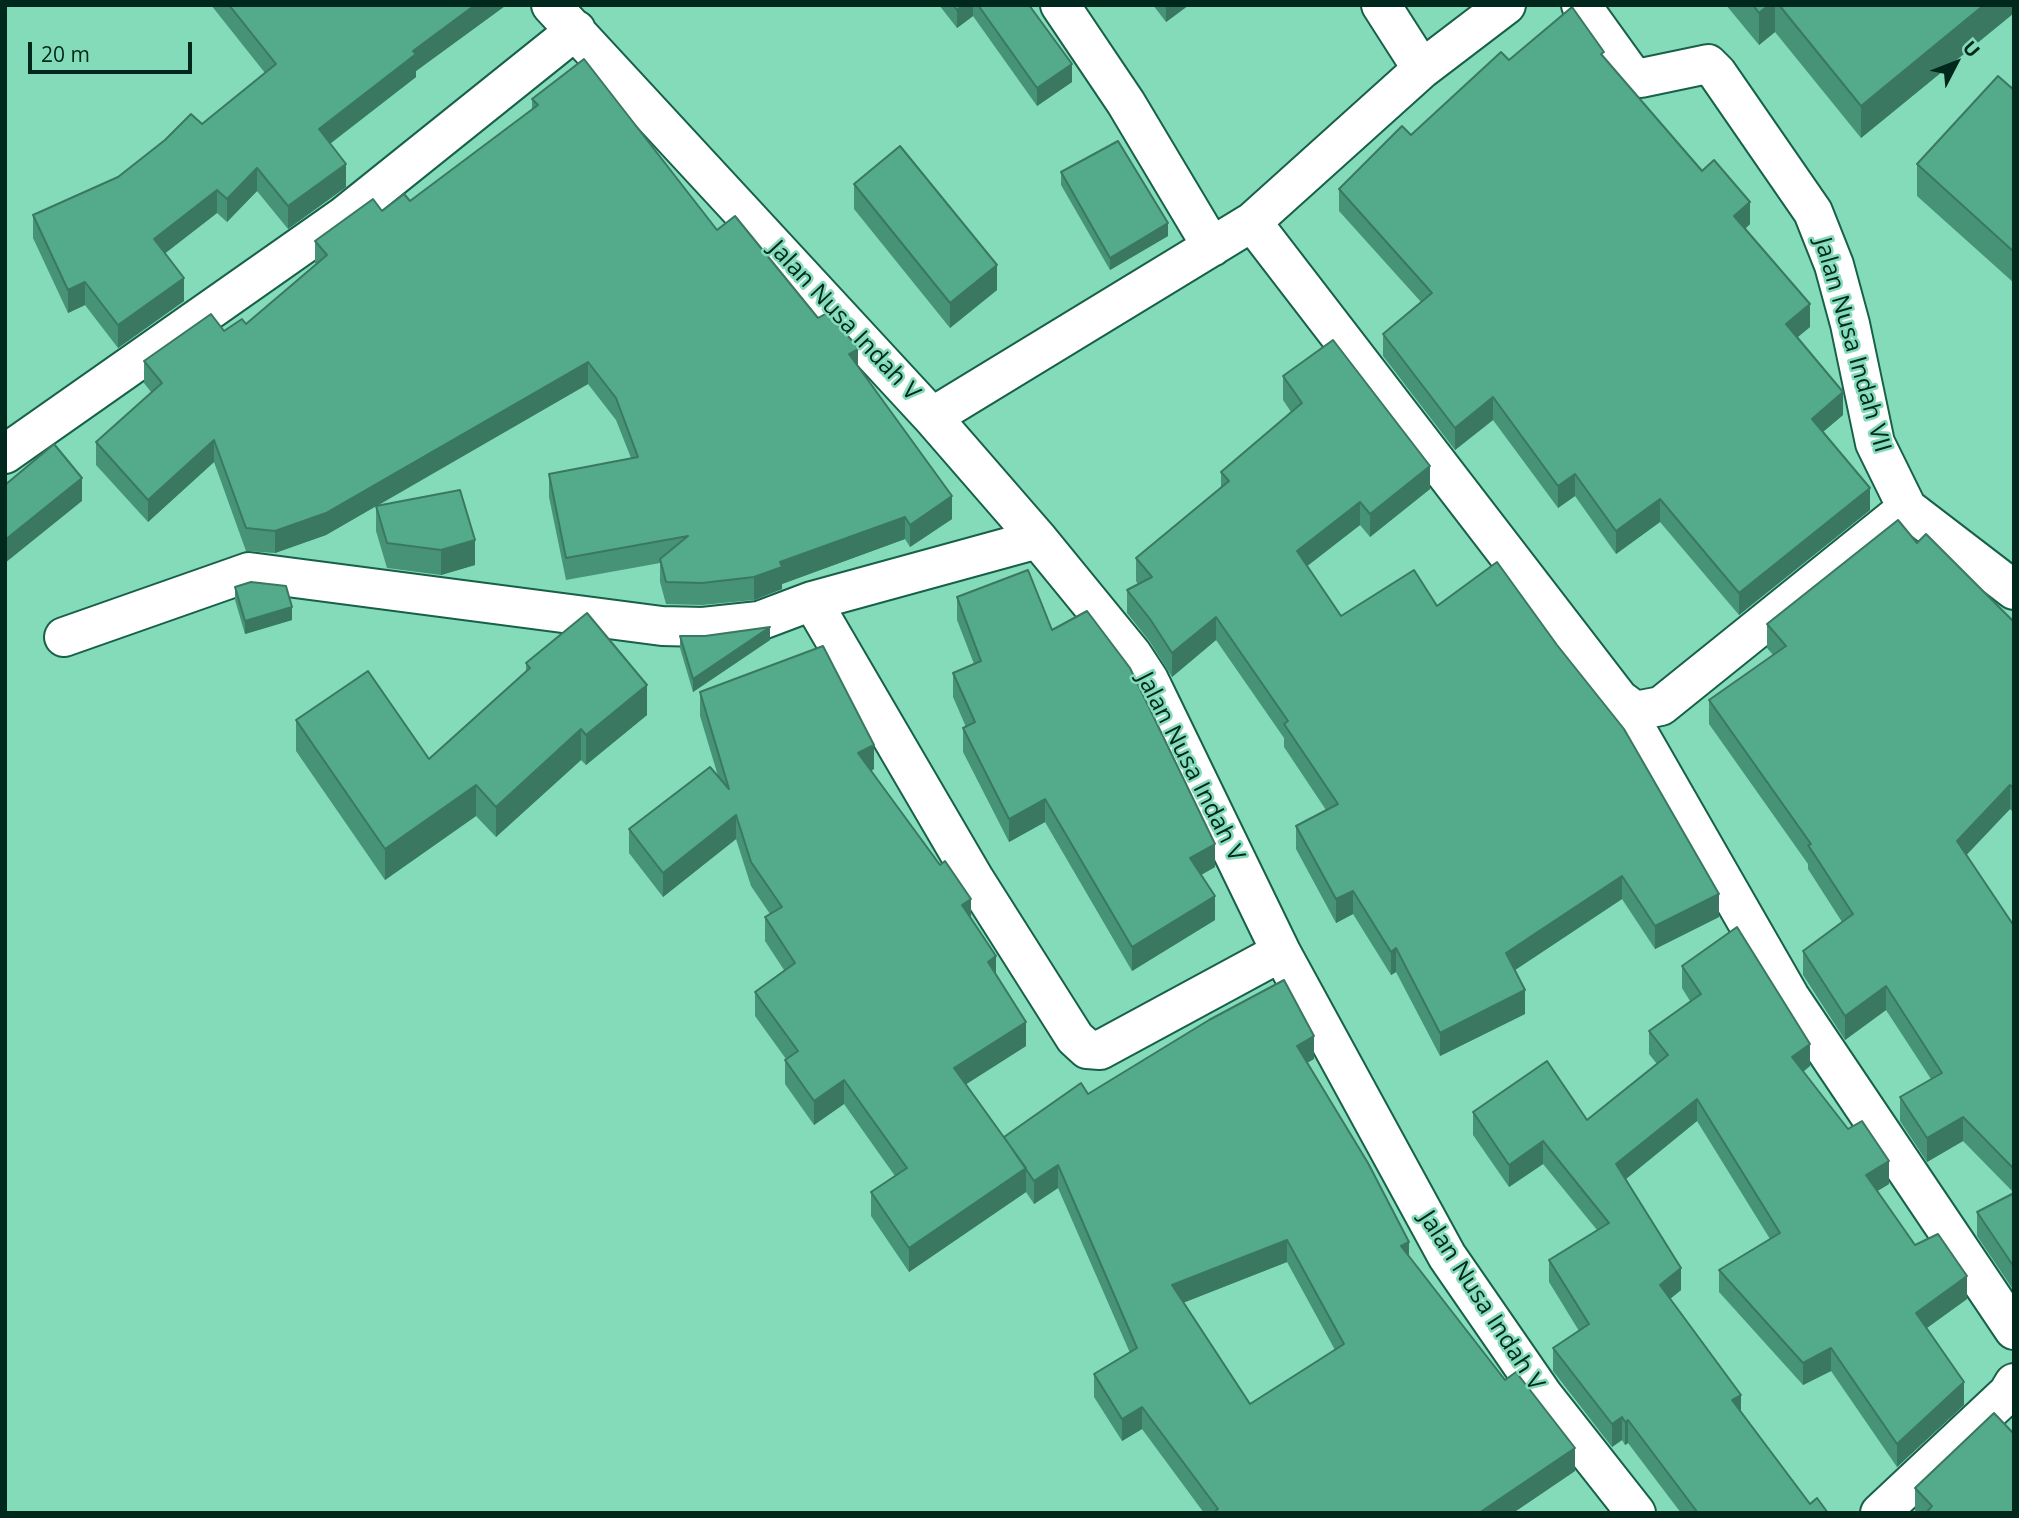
<!DOCTYPE html>
<style>
body{margin:0}
#map{position:relative;width:2019px;height:1518px;overflow:hidden;background:#83dbba;font-family:"Open Sans",sans-serif}
canvas{display:block}
.frame{position:absolute;inset:0;border:7px solid #01281c;pointer-events:none}
.north{position:absolute;left:1921px;top:28px;width:70px;height:70px;-webkit-text-stroke:5px #83dbba;paint-order:stroke;rotate:48deg;font-size:19px;font-weight:700;line-height:28px;text-align:center;color:#01281c}
.north::after{content:'';display:block;margin:auto;width:24px;height:32px;background:#01281c;clip-path:polygon(50% 0,100% 100%,50% 72%,0 100%)}
.scale{position:absolute;left:28px;top:42px;width:164px;height:32px;box-sizing:border-box;border:4px solid #01281c;border-top:0;padding-left:9px;font-size:21px;line-height:24px;white-space:nowrap;color:#01281c;-webkit-text-stroke:5px #83dbba;paint-order:stroke}
</style>
<div id="map">
<canvas width="2019" height="1518"></canvas>
<div class="frame"></div>
<div class="north">U</div>
<div class="scale">20 m</div>
</div>
<script>
const g = document.querySelector('canvas').getContext('2d');
g.lineJoin = 'round';
function stroke(path, color, width, dash) {
  g.strokeStyle = color;
  g.lineWidth = width;
  g.lineCap = dash ? 'butt' : 'round';
  g.setLineDash(dash || []);
  g.stroke(path);
}
function paint(path, color) {
  g.fillStyle = color;
  g.fill(path, 'evenodd');
}
function drawText(font, color, halo, rows, align = 'center') {
  g.font = font + ' "Open Sans",sans-serif';
  g.lineWidth = 5;
  g.setLineDash([]);
  g.textBaseline = 'middle';
  g.strokeStyle = halo;
  g.fillStyle = color;
  for (const [text, x, y, turn = 0] of rows) {
    g.save();
    g.translate(x, y);
    g.rotate((+turn || 0) * Math.PI / 180);
    g.textAlign = isNaN(turn) ? turn : align;
    if (halo) g.strokeText(text, 0, 0);
    g.fillText(text, 0, 0);
    g.restore();
  }
}
const street = new Path2D(`
 M551,5l381,412 106,122 94,115 17,26 132,272 166,304 96,139 93,118
 M1060,5l66,98 86,144
 M1381,5l41,64
 M1581,5l49,68 11,5 67,-14 9,9 96,139 21,53 16,59 25,119 32,65 107,82
 M1252,222l367,477 171,298 224,333
 M932,417l320,-195 170,-153 84,-64
 M5,454l339,-238 232,-186
 M812,601l226,-62
 M64,637l185,-65 413,54 41,1 56,-6 53,-20 163,279 100,158 12,11 13,1 181,-98
 M1619,699l16,12 26,-5 246,-198
 M1880,1513l128,-120 6,-10`);
stroke(street, '#186049', 42);
stroke(street, '#fff', 38);
paint(new Path2D(`
 M211,5h294v1l-89,65v6l-86,67 16,43 -58,42 -31,-38 -30,31 -10,-9 -52,40 19,48 -66,47 -33,-43 -17,8 -35,-75v-23l85,-38 84,-53 63,-51z
 M939,5h90l43,77 -35,24 -64,-90 -16,12z
 M1153,5h36l-23,17z
 M1726,5h288v8l-153,125 -86,-106 -16,13z
 M1604,58l146,166 -5,5 65,98 -13,10 46,78 -20,17 47,78 -131,105 -79,-93 -44,32 -41,-58 -17,12 -65,-88 -38,30 -72,-94v-22l38,-32 -82,-91v-22l170,-129z
 M2014,90v193l-97,-87v-32z
 M532,99l185,131 141,137 94,152 -42,28 -5,-8 -123,45v5l-28,11 -52,5 -36,-1 -6,-22v-19l-94,17 -17,-83v-23l82,-16 -15,-38 -28,-36 -211,122 98,59 -34,10 -54,-7 -11,-37v-25l-50,29 -51,18 -29,-2 -32,-89 -66,60 -52,-57v-23l55,-50 -7,-9v-22l80,-30 22,-7 71,-60 -2,-1v-22l67,-30 28,-10 122,-92z
 M1061,172l107,64 -58,34 -49,-85z
 M854,184l143,106 -47,38 -96,-119z
 M1283,376l147,113 -60,48 -10,-12 -53,41 34,50 96,-10 282,311 -64,32 -33,-50 -107,71 10,44 -85,42 -44,-84 -5,3 -38,-61 -17,9 -40,-74v-23l30,-16 -42,-63v-9l-68,-98 -44,37 -22,-35 -23,-29v-23l11,-6 -2,-3v-23l85,-70v-16l70,-60 -8,-12z
 M1917,543l97,79v191l-4,-4 -44,46 48,71v365l-37,-55v-24l37,-19 -51,-52 -36,21 -27,-41v-24l31,-18 -45,-69 -41,30 -42,-65v-24l39,-29 -34,-53v-5l-99,-140v-24l64,-45 -6,-7v-24z
 M235,587l57,33 -47,14 -10,-34z
 M957,597l95,33 163,237 -14,8 14,45 -83,51 -87,-149 -36,20 -46,-90v-24l3,-1 -13,-30v-24l21,-9 -17,-44z
 M680,636l90,4 -77,52 -13,-44z
 M526,663l121,52 -61,50 -5,-5 -85,77 -20,-21 -91,64 -89,-129v-31l133,39 97,-87z
 M700,692l174,77 -3,2 100,147 55,128 -60,38 38,53 84,-43 226,-35 -7,4 102,194 166,214 -62,42h-309l-62,-84 -20,12 -28,-44v-23l36,-21 -72,-165 -24,16 -8,-12 -117,80 -38,-56v-24l24,-16 -51,-72 -30,21 -29,-41v-24l1,-1 -31,-43v-24l29,-22 -19,-29v-24l5,-3 -19,-28 -15,-47 -73,58 -34,-44v-24l89,-53 -18,-60zM1287,1262l48,88 -85,54 -67,-101z
 M1682,966l128,100 -7,6 86,112 -12,7 38,54 52,54 -41,29 38,77 -67,62 -66,-96 -28,14 -84,-93v-22l51,-31 -73,-118 -71,58 55,111 -11,9 71,113 69,92 18,9h-147l-53,-70 -3,2 -3,-5 -10,7 -59,-76v-23l26,-17 -30,-49v-22l48,-30 -54,-66 -34,23 -36,-52v-23l114,8 70,-56 -8,-10v-23l41,-30 -8,-13z
 M1915,1488l99,25h-97l-2,-3z`), '#479378');
paint(new Path2D(`
 M475,5h30v1l-89,65v6l-97,75v-23l94,-78z
 M963,5h10v11l-16,12v-18z
 M1166,5h23l-23,17z
 M1769,5h6v27l-16,13v-32z
 M1984,5h30v8l-153,125v-32z
 M1072,64v18l-35,24v-18z
 M346,164v23l-58,42v-23z
 M257,168v23l-30,31v-23z
 M217,190v23l-63,49v-23z
 M1750,202v22l-16,15v-23z
 M1168,223v13l-58,34v-12z
 M997,265v25l-47,38v-25z
 M184,278v23l-66,47v-23z
 M85,282v23l-17,8v-23z
 M1810,304v23l-24,20v-23z
 M858,349v23l-9,-18z
 M588,362v22l-262,151 -51,18v-22z
 M1843,392v23l-31,26v-22z
 M1493,397v23l-38,30v-22z
 M214,440v22l-66,60v-22z
 M1430,466v23l-60,48v-23z
 M1575,474v22l-17,12v-22z
 M82,478v23l-77,62v-23z
 M1870,488v22l-131,105v-22z
 M952,496v23l-42,28v-22z
 M1660,499v23l-44,32v-23z
 M1360,502v23l-63,49v-23z
 M905,517v22l-123,45v5l-28,11v-23l26,-15z
 M475,540v25l-34,10v-25z
 M292,607v13l-47,14v-13z
 M1216,617v23l-44,37v-24z
 M770,627v13l-77,52v-13z
 M647,685v30l-61,50v-30z
 M581,729v31l-85,77v-30z
 M874,745v24l-16,8v-24z
 M476,785v31l-91,64v-31z
 M2010,785v24l-53,56v-24z
 M1045,799v23l-36,20v-23z
 M736,815v24l-73,58v-24z
 M1215,844v23l-25,14v-23z
 M1622,876v23l-116,77v-23z
 M1353,891v23l-17,9v-24z
 M1719,894v23l-64,32v-23z
 M1215,896v24l-83,51v-24z
 M971,899v24l-9,-18z
 M1396,948v24l-5,3v-23z
 M996,956v24l-8,-18z
 M1886,986v24l-41,30v-24z
 M1525,990v24l-85,42v-23z
 M1026,1022v24l-72,46v-24z
 M1314,1036v23l-17,9v-22z
 M1810,1044v22l-18,14v-23z
 M844,1080v24l-30,21v-24z
 M1697,1099v22l-81,66v-23z
 M1963,1117v24l-36,21v-24z
 M1543,1141v23l-34,23v-22z
 M1889,1161v23l-23,14v-23z
 M1058,1165v23l-24,16v-23z
 M1026,1168v24l-117,80v-24z
 M1287,1240v22l-115,45v-22z
 M1409,1242v22l-8,-18z
 M1681,1268v22l-21,17v-22z
 M1967,1276v23l-51,37v-23z
 M1831,1348v23l-28,14v-22z
 M1964,1382v23l-67,62v-23z
 M1741,1395v23l-9,-18z
 M1142,1407v22l-20,12v-22z
 M1622,1417v23l-10,7v-23z
 M1628,1420v23l-3,2v-23z
 M1575,1448v23l-62,42h-34z`), '#3a7861');
const building = new Path2D(`
 M229,5h246l-62,46 3,3 -97,75 27,35 -58,42 -31,-38 -30,31 -10,-9 -63,49 30,39 -66,47 -33,-43 -17,8 -35,-75 85,-38 47,-37 26,-26 11,10 74,-60z
 M953,5h10l-6,5z
 M978,5h51l43,59 -35,24z
 M1753,5h16l-10,8z
 M1779,5h205l-123,101z
 M1572,7l32,45 -3,2 101,117 12,-11 36,42 -16,14 76,88 -24,20 57,68 -31,27 58,69 -131,105 -79,-94 -44,32 -41,-57 -17,12 -65,-89 -38,31 -72,-94 49,-41 -93,-104 63,-63 9,9 90,-83 8,8z
 M584,59l133,171 18,-14 83,102 9,-5 29,32 2,4 -9,5 103,142 -42,29 -5,-8 -125,45 2,5 -28,10 -52,6 -36,-1 -6,-23 28,-23 -122,22 -17,-84 89,-17 -22,-59 -28,-36 -262,151 -51,18 -29,-3 -32,-88 -66,60 -52,-58 66,-59 -18,-22 67,-47 13,17 18,-12 4,5 81,-69 -12,-14 58,-42 9,12 22,-17 6,7 128,-96 -6,-6z
 M1998,76l16,14v162l-97,-88z
 M1118,141l50,82 -58,35 -49,-86z
 M900,146l97,119 -47,38 -96,-119z
 M1333,340l97,126 -60,48 -10,-12 -63,49 44,65 73,-46 23,36 60,-44 60,83 67,84 95,165 -64,32 -33,-50 -116,77 19,37 -85,43 -44,-85 -5,4 -38,-61 -17,8 -40,-73 42,-22 -54,-80 4,-3 -72,-104 -44,36 -22,-34 -23,-29 25,-13 -16,-19 93,-77 -8,-9 81,-69 -19,-27z
 M54,444l28,34 -77,62v-55z
 M460,490l15,50 -34,10 -54,-7 -11,-37z
 M1898,520l19,23 9,-9 88,88v167l-4,-4 -53,56 57,85v243l-51,-52 -36,21 -27,-41 42,-24 -56,-87 -41,30 -42,-65 50,-37 -45,-69 3,-1 -102,-144 77,-54 -19,-22z
 M1028,570l24,60 35,-19 43,57 85,176 -25,14 25,38 -83,51 -87,-148 -36,20 -46,-91 12,-6 -22,-49 28,-12 -24,-64z
 M251,582l35,4 6,21 -47,14 -10,-34z
 M587,613l60,72 -61,50 -5,-6 -85,78 -20,-22 -91,64 -89,-129 72,-49 61,88 101,-91 -4,-5z
 M770,627l-77,52 -13,-43h25z
 M823,646l51,99 -16,8 82,112 5,-4 26,38 -9,6 34,51 -8,6 38,60 -72,46 72,100 -117,80 -38,-56 36,-24 -63,-88 -30,21 -29,-41 13,-9 -43,-59 40,-29 -30,-46 17,-10 -31,-45 -15,-47 -73,58 -34,-44 81,-62 19,22 -29,-97z
 M1737,927l73,117 -18,13 56,72 14,-8 27,40 -23,14 49,70 23,-11 29,42 -51,37 48,69 -67,62 -66,-96 -28,15 -84,-93 61,-37 -83,-134 -81,65 65,104 -21,17 81,110 -9,5 78,104 7,-6 11,15h-130l-70,-93 -3,2 -3,-5 -10,7 -59,-76 36,-24 -40,-64 60,-37 -66,-82 -34,24 -36,-53 74,-51 40,59 81,-65 -19,-24 52,-37 -19,-28z
 M1284,980l30,56 -17,10 71,117 41,79 -8,4 104,134 11,-8 59,76 -96,65h-266l5,-4 -76,-102 -20,12 -28,-45 43,-26 -79,-183 -24,16 -30,-44 77,-54 7,11 121,-74zM1287,1240l57,104 -94,60 -78,-119z
 M2014,1193v74l-37,-55z
 M1994,1413l20,21v79h-88l6,-7 -17,-18z`);
paint(building, '#53ab8b');
stroke(building, '#3a7861', 2);
drawText('24px', '#01281c', '#83dbba', [
 ["Jalan Nusa Indah V",844,321,47],
 ["Jalan Nusa Indah VII",1852,345,74],
 ["Jalan Nusa Indah V",1190,767,63],
 ["Jalan Nusa Indah V",1481,1301,57]
]);
</script>
